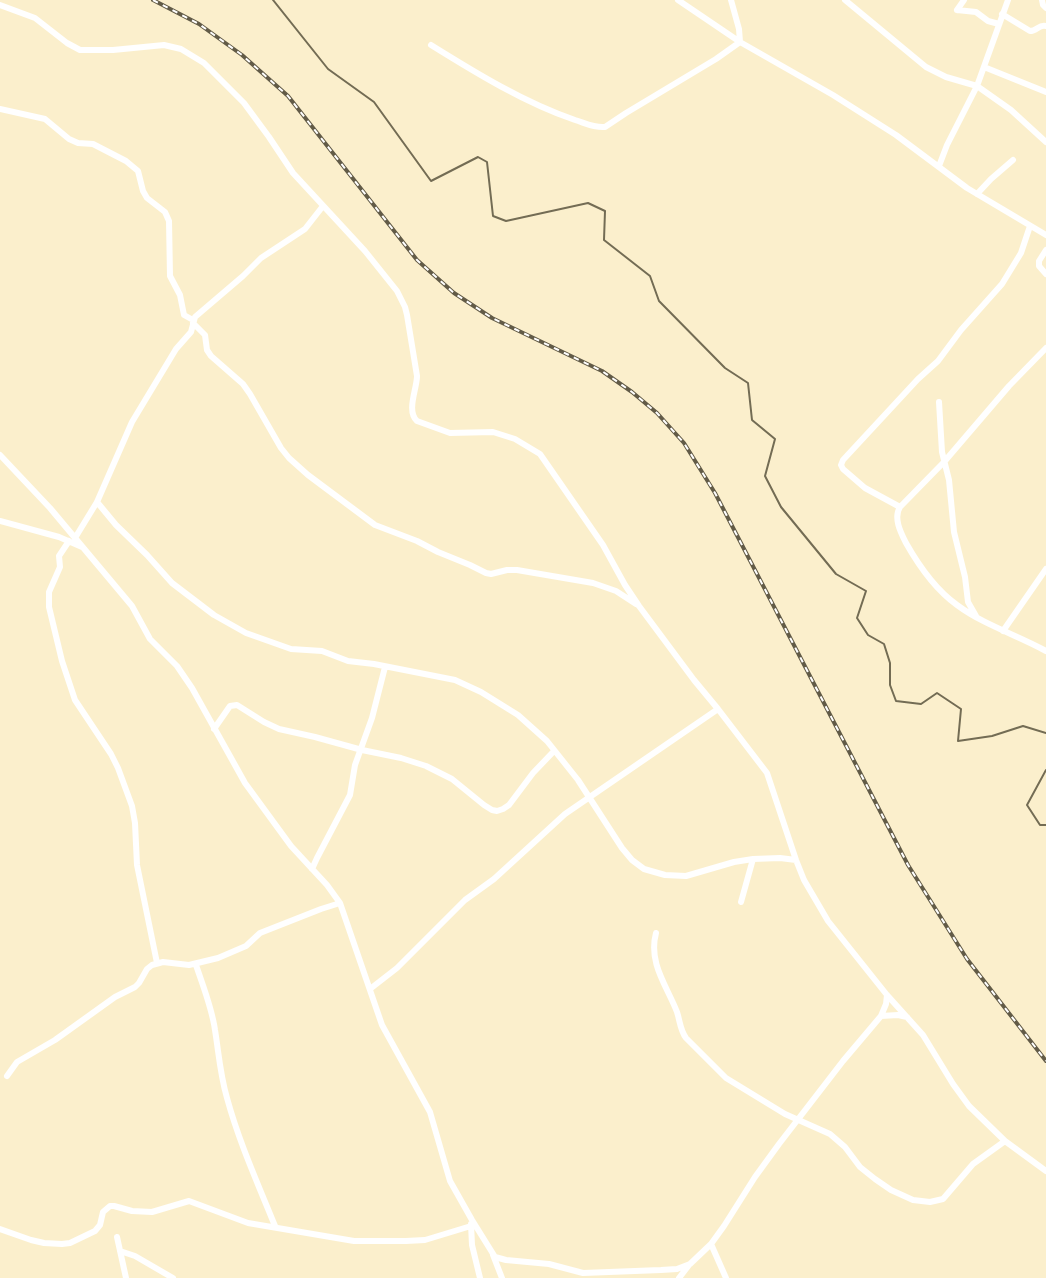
<!DOCTYPE html>
<style>
body{margin:0}
canvas{display:block;background:#fbefcc}
</style>
<canvas width="1046" height="1278"></canvas>
<script>
const g = document.querySelector('canvas').getContext('2d');
g.lineJoin = 'round';
function stroke(path, color, width, dash) {
  g.strokeStyle = color;
  g.lineWidth = width;
  g.lineCap = dash ? 'butt' : 'round';
  g.setLineDash(dash || []);
  g.stroke(path);
}
stroke(new Path2D(`
 M273,0l55,69 46,33 57,79 47,-24 9,5 6,54 13,5 82,-18 17,8 -1,29 46,36 9,25 66,67 23,15 4,37 23,19 -10,37 16,31 55,67 30,17 -9,27 11,17 16,9 6,19v22l6,16 25,3 16,-11 24,16 -3,32 34,-5 31,-10 23,7
 M1046,770l-19,35 13,20h6`), '#736c54', 2);
stroke(new Path2D(`
 M678,0l62,42 93,53 63,40 71,53 79,47
 M845,0l81,67 20,10 31,9 34,24 35,32
 M1042,0l1,5 3,3
 M0,5l35,13 32,25 13,7h33l51,-5 17,4 23,14 40,40 25,34 24,36 72,78 32,40 8,16 2,8 10,61c0,13 -11,35 0,45l33,12 43,-1 22,7 25,15 63,91 22,40 14,21 55,74 24,29 49,64 29,87 8,20 24,41 59,74 36,40 30,49 16,22 36,35 41,30
 M957,10l19,2 12,9 11,3
 M957,10l7,-10
 M1002,14l28,17c7,0 9,-7 16,-5
 M431,45c45,28 94,58 144,75 10,3 19,8 30,7l21,-14 90,-54 24,-17 -1,-13 -8,-29
 M984,67l62,25
 M0,109l45,10 24,20 9,4 15,1 33,17 12,10 5,20 4,7 18,14 4,9 1,55 10,19 4,20 9,5
 M939,166l8,-21 30,-59 31,-86
 M977,194l14,-15 22,-19
 M1046,250l-7,11v5l7,8
 M193,323l12,12 2,15 4,6 32,28 7,10 31,54 8,10 19,17 67,50 42,16 21,11 32,13 16,8 5,1 16,-4h10l76,13 23,8 20,13
 M1046,348l-37,38 -65,76 -44,45c-7,11 1,26 6,36 13,23 30,47 51,62 27,20 60,30 89,46
 M939,402l3,50 7,28 5,52 11,45 3,25 8,14
 M0,455l50,53 82,98 18,33 27,27 15,22 53,95 46,63 36,39 13,18 42,122 48,87 20,69 22,39 23,37 11,3 43,4 34,9 78,-3 16,-1 13,-5 21,-20 13,-18 31,-49 24,-33 64,-83 38,-45 5,-12 1,-9
 M97,502l19,23 31,30 25,28 42,32 32,18 45,16 31,2 26,10 26,3 81,16 26,12 37,23 29,26 31,39 44,68 10,12 12,9 21,6 21,1 48,-14 19,-3 27,-1 16,2
 M900,507l-35,-19 -22,-19 -2,-4 2,-5 75,-81 20,-18 23,-31 41,-46 19,-31 9,-27
 M0,521l59,16 23,10
 M75,538l22,-36 35,-80 44,-73 15,-17 4,-15 48,-41 18,-18 44,-29 18,-23
 M69,541l-10,15 1,11 -11,25v15l13,54 13,39 36,54 7,14 14,38 3,17 2,42 20,98
 M1003,631l43,-62
 M214,729l16,-23 7,-1 27,17 15,7 36,8 47,13 39,8 25,8 26,13 32,26 8,5 5,1 6,-2 6,-4 24,-32 21,-22
 M312,869l5,-11 33,-63 5,-30 17,-47 13,-51
 M741,902l12,-43
 M656,933c-8,30 11,53 21,79 3,9 3,18 9,26l40,40 59,36 45,20 15,13 15,20 15,12 16,11 22,10 17,2 13,-3 30,-35 32,-23
 M196,965c7,21 16,43 19,65 4,25 5,44 12,68 12,44 31,86 48,128
 M370,989l27,-21 68,-68 29,-21 71,-65 153,-105
 M881,1016l17,-1 9,2
 M7,1076l10,-14 38,-22 60,-43 20,-10 4,-4 8,-14 5,-4 11,-3 26,3 29,-7 28,-12 14,-13 61,-24 19,-6
 M471,1224l1,21 8,33
 M0,1229l31,11 13,3 18,1 8,-1 25,-12 5,-6 3,-13 7,-6h4l18,5 20,1 37,-11 59,22 106,18h52l19,-1 46,-14
 M117,1237l9,41
 M711,1244l15,34
 M120,1251l15,5 38,22
 M493,1255l9,23
 M679,1278l10,-13`), '#fff', 6);
const rail = new Path2D(`
 M153,0l46,24 43,31 46,41 129,164 37,33 38,25 110,53 30,21 25,21 27,30 31,50 193,372 59,94 79,102`);
stroke(rail, '#625b47', 4);
stroke(rail, '#fff', 2, [5.5]);
</script>
